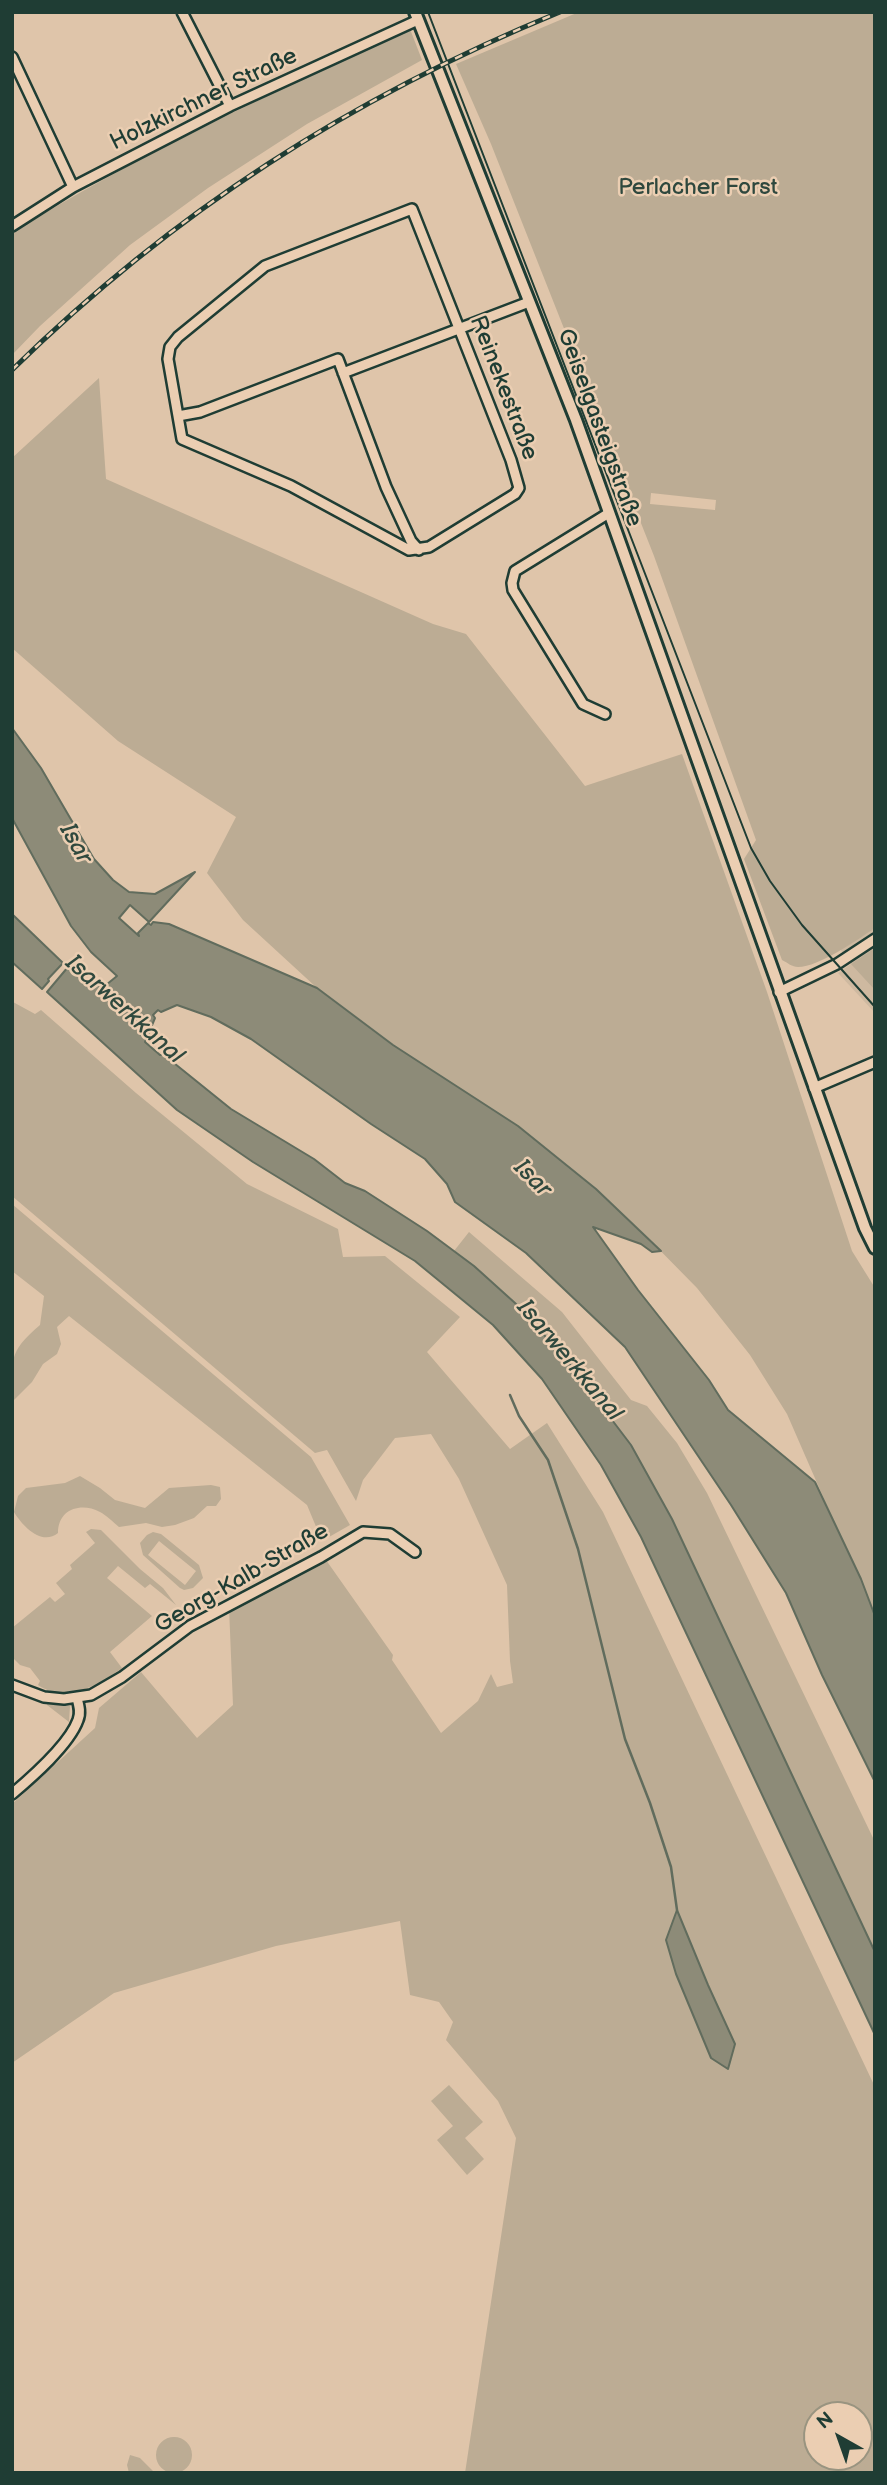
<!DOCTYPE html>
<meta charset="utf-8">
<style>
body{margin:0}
#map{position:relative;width:887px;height:2485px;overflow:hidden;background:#dfc5aa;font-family:"Balsamiq Sans",sans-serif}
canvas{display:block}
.frame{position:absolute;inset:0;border:14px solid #1f3d34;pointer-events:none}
.north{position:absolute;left:803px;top:2401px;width:70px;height:70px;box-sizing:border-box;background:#ebceb2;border:2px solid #999480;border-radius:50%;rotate:320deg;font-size:19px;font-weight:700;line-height:28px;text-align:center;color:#1f3d34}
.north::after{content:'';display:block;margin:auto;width:24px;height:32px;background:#1f3d34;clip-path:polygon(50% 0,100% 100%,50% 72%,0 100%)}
</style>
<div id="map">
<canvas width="887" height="2485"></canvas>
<div class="frame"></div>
<div class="north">N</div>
</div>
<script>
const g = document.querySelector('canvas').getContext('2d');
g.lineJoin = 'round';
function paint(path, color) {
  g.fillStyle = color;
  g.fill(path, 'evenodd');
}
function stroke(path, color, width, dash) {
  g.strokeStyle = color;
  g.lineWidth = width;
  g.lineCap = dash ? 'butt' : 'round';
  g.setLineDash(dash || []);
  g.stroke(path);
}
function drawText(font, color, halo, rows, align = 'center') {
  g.font = font + ' "Balsamiq Sans",sans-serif';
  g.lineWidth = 5;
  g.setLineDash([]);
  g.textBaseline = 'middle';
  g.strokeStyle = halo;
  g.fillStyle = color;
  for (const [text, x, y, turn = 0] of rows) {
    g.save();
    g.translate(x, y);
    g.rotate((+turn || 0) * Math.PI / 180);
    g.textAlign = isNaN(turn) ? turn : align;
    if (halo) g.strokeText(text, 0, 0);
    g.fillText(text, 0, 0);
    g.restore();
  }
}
paint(new Path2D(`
 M875,928v85l-37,-40 13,-9 -11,-15z
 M54,1974l3,14 -13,2 -3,-13z`), '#ceb9a0');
paint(new Path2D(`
 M579,12h296v916c-18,12 -56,39 -77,39 -6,0 -10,-4 -16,-7l-38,-101 12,-19 -102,-284 -163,-412 -35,-80zM651,493l65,7 -1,10 -65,-6z
 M410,29l12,31 -115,64 -99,64 -78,57 -90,81 -28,29v-122c127,-79 263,-141 398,-204z
 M99,378l7,101 327,145 33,10 119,152 97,-32 85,238 85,259 23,37v328l-88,-202 -37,-59 -53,-67 -57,-58 -44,-41 -78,-63 -125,-81 -76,-57 -74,-68 -36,-47 29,-56 -118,-76 -106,-93v-190z
 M875,948v42l-24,-26z
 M12,980l1,22 22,12 6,-4 95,83 111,91 91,45 5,28 42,-1 75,61 -33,35 83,97 37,-26 56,89 272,575v386h-410l51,-335 -18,-37 -52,-61 7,-18 -14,-20 -29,-7 -10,-74 -124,25 -162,47 -102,70v-259l83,-76 4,-20 42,-36 56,66 36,-33 -4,-98 97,-47 67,95 -1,5 49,73 37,-32 13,-27 6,13 16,-4 -3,-22 -3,-76 -48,-106 -28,-45 -36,4 -32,42 -7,21 -29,-51 -12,3 -303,-257zM817,2415h42v42h-42z
 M12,1204l299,253 39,68 -28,16 -15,-36 -238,-189 -12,11 4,17 -4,10 -14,10 -11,18 -20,20c0,-41 -5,-49 28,-77l4,-29 -32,-25z
 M469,1232l93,80 69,88 16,6 30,37 30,50 168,349v111l-203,-434 -107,-161 -50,-55 -61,-52z
 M80,1476l20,12 15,12 30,8 24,-20 42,-3 9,2 1,12 -5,7h-9l-13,12 -19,7 -13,2 -16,-4 -27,4c-6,-5 -13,-12 -19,-15 -19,-10 -42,-3 -42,21 -16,13 -35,-6 -44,-21l4,-16 8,-8 39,-5z
 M91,1529l10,1 39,39 23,19 13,17 -26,-21 -5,4 -27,-22 -11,12 45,38 -42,36 12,16c-23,17 -57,36 -84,17l2,-4 -10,-13 -10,-3 -8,-8v-29l38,-31 5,5 10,-8 -9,-11 16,-14 -2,-4 25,-22 -9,-11z
 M153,1532l8,2 38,31 4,13 -10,10 -9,2 -4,-2 -37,-33 -3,-12 7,-8zM159,1541l37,30 -11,14 -37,-30z
 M47,1704l23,2 -1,16 -22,-17z
 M449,2085l34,37 -18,16 19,21 -17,16 -30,-35 16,-14 -22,-25z
 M156 2455a18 18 0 1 1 36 0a18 18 0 1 1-36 0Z
 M130,2455l10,3 15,15h-26l-2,-8z`), '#bcac94');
const water = new Path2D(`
 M12,728l29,40 53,91 19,21 16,12 26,2 40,-22 -46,50 -19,-17 -11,13 20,18 -1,-3 10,-10 3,2 2,-3 16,2 148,64 76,57 125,81 78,63 65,62 -9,1 -11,-8 -48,-17 45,63 71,90 19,30 87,72 46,97 14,37v166l-53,-107 -36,-82 -55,-88 -106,-158 -99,-94 -71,-51 -8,-18 -22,-25 -54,-35 -120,-85 -40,-22 -34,-12 -16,7 -3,-2 -5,5 2,3 -10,24 15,13h4l67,54 83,50 31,24 20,8 62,40 47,35 41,37 50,55 66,87 41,74 203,433v83l-234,-498 -40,-72 -59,-86 -49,-54 -78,-64 -162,-99 -76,-52 -130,-118 21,-25c17,6 15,18 38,18l11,-9 -26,-24 -20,-26 -59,-108z
 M12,914l51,49 -15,16 1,2 -7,8 -30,-27z
 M677,1910l31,75 27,59 -7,25 -17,-11 -35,-84 -10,-34z`);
paint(water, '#8d8b78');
stroke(water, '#616c5d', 2);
stroke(new Path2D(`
 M510,1395l9,21 29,44 30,89 47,190 25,64 21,64 6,43`), '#616c5d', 2.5);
const minor = new Path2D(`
 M182,12l48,94
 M12,57l61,130
 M412,209l99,251 8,28 -4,6 -86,53 -20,3 -118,-64 -109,-47 -14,-80 2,-12 8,-10 87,-71z
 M12,226l61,-39 157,-81 188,-86
 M343,373l186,-71
 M178,416l22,-4 138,-53 48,128 25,54 8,9
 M605,714l-22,-10 -70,-114 -1,-7 3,-12 94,-58
 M779,992l58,-28 38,-25
 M814,1088l61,-26
 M12,1685l32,12 20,2 27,-4 31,-18 68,-51 131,-69 42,-25 27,2 25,18
 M12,1794c20,-17 57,-49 66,-74 3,-7 1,-14 -1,-22`);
const major = new Path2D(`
 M415,12l161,408 289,808 10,20`);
stroke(minor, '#1f3d34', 14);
stroke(major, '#1f3d34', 16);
stroke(minor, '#ebceb2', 9);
stroke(major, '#ebceb2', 10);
stroke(new Path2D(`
 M428,12l323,836 19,33 32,44 73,82`), '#1f3d34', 2);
const rail = new Path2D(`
 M12,370c161,-158 340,-273 548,-358`);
stroke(rail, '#1f3d34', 5);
stroke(rail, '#ebceb2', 2.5, [8]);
drawText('23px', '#1f3d34', '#ebceb2', [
 ["Holzkirchner Straße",204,100,-26],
 ["Reinekestraße",503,388,69],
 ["Geiselgasteigstraße",599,428,70],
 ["Georg-Kalb-Straße",242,1579,-30]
]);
drawText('23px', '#2f483e', '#ebceb2', [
 ["Perlacher Forst",698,188]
]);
drawText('italic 24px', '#30493e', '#ebceb2', [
 ["Isar",75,844,61],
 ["Isarwerkkanal",124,1010,42],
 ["Isar",532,1179,45],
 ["Isarwerkkanal",569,1361,50]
]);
</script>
